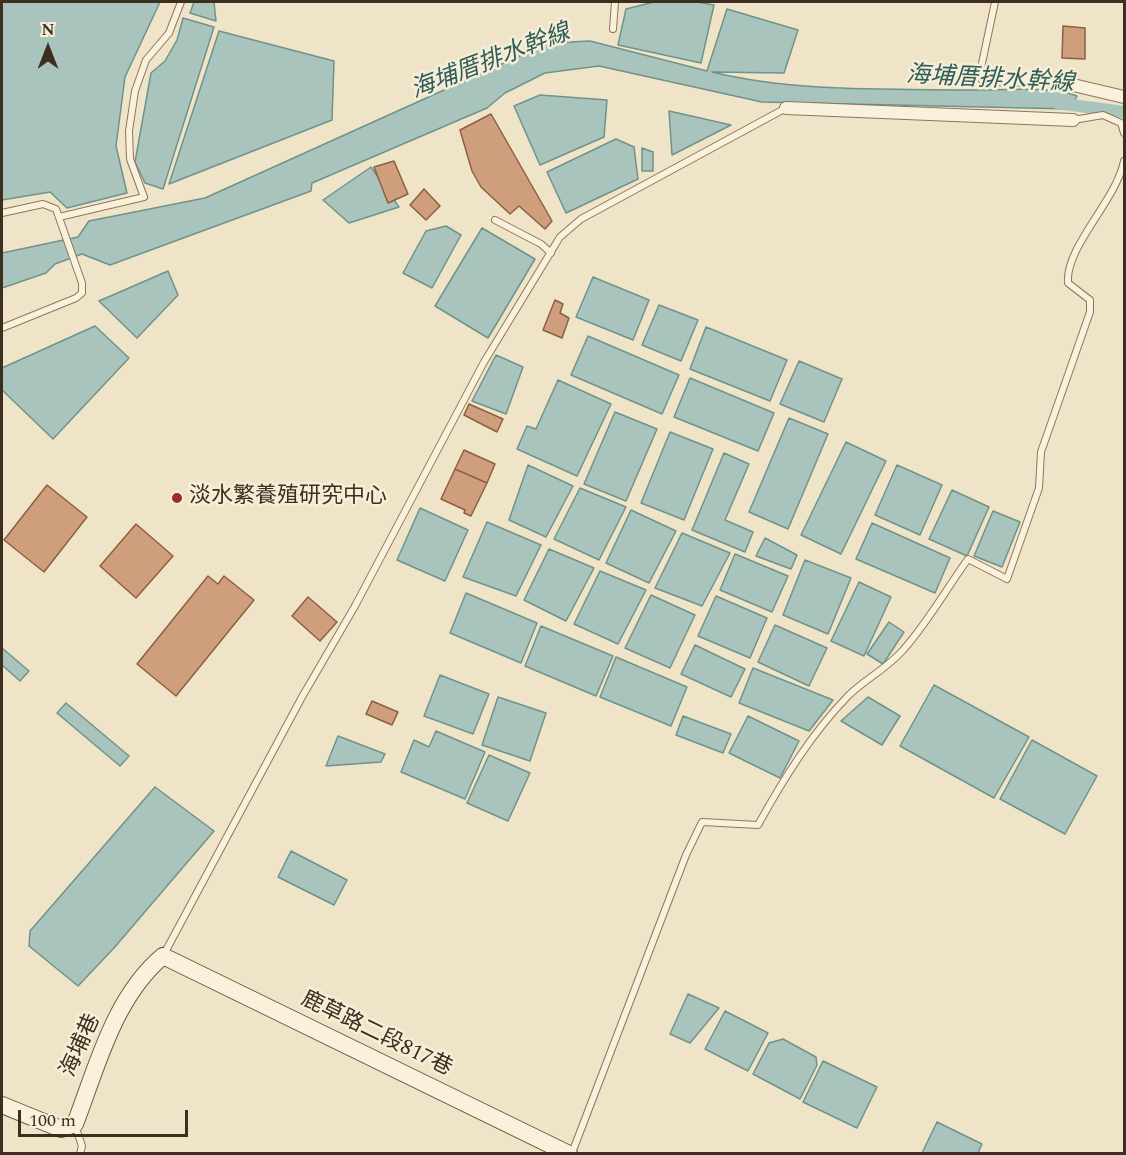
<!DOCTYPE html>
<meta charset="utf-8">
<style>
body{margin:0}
#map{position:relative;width:1126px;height:1155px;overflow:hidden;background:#f0e4c8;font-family:Spectral,serif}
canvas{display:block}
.frame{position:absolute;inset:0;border:3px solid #3d2e20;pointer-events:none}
.north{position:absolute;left:18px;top:18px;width:60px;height:60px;-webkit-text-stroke:4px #f7eed8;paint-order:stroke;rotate:0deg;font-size:16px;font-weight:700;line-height:24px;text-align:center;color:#3d2e20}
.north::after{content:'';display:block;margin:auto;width:21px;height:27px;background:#3d2e20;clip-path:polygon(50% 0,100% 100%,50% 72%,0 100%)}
.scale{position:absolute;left:18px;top:1110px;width:170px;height:27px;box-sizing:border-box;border:3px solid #3d2e20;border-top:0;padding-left:8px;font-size:18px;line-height:21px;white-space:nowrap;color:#3d2e20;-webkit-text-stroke:4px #f7eed8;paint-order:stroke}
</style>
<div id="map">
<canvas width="1126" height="1155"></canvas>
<div class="frame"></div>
<div class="north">N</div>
<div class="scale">100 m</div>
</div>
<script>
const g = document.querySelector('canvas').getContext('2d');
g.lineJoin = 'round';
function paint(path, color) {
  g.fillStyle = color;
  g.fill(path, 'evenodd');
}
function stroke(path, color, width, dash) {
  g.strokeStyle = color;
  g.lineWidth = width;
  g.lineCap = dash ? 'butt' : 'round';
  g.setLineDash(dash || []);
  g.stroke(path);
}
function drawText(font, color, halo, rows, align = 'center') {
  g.font = font + ' Spectral,"Noto Sans TC",serif';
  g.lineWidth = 5;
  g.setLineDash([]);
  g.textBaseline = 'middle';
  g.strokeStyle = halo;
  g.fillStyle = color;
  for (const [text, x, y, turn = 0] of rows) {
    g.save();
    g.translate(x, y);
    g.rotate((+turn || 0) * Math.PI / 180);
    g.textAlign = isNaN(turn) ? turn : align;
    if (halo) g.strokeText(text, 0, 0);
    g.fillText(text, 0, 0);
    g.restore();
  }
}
const water = new Path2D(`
 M2,2h158l-35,75 -9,69 11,47 -60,15 -17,-16 -48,8z
 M194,2h20l2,19 -26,-8z
 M654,2h43l17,3 -13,58 -83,-18 8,-36z
 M727,9l71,21 -14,43 -72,-1c82,20 171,17 255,18 32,1 81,-5 110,6l-7,13 -308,-7 -163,-36 -54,7 -40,20 -18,15 -175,75 -1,8 -201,74 -28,-11 -27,10 -9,9 -44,15v-35l76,-16 11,-16 116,-23 343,-155 42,-2 117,30z
 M183,18l31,9 -51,162 -18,-6 -10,-21 16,-89 14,-12 12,-21z
 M219,31l115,30 -2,59 -163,64z
 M540,95l67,5 -3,37 -64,28 -26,-59z
 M669,111l62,14 -59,30z
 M616,139l18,8 4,32 -72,34 -19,-41z
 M642,148l11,4v19h-11z
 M371,167l28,40 -50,16 -26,-23z
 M446,226l15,9 -29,53 -29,-15 23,-42z
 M482,228l53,31 -47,79 -53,-32z
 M168,271l10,24 -41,43 -38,-37z
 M593,277l56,23 -16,40 -57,-23z
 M659,305l39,15 -17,41 -39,-16z
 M95,326l34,32 -76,81 -51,-49v-22z
 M706,327l81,33 -17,41 -80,-32z
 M588,336l91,39 -17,39 -91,-39z
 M496,355l27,12 -17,47 -34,-13z
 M799,361l43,18 -18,43 -44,-18z
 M690,378l84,35 -16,38 -84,-34z
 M558,380l53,24 -34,72 -60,-27 10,-23 9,3z
 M615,412l42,17 -31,72 -42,-17z
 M789,418l39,16 -40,95 -39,-17z
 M670,432l43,17 -29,71 -43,-17z
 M846,442l40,19 -45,93 -40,-19z
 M724,453l25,11 -24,56 28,12 -8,20 -53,-22z
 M528,465l45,21 -27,51 -37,-17z
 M897,465l45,20 -22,50 -45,-20z
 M580,488l46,19 -27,53 -45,-21z
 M952,490l37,17 -22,49 -38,-17z
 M420,508l48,22 -23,51 -48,-21z
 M631,510l45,21 -27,52 -43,-20z
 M993,511l27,11 -18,45 -28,-11z
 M487,522l54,23 -25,51 -53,-19z
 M872,523l78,35 -15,35 -79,-34z
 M682,533l48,20 -28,53 -47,-18z
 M765,538l32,17 -6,14 -35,-13z
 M549,549l45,19 -28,53 -42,-21z
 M735,554l53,22 -16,36 -52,-22z
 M805,560l46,18 -23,56 -45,-19z
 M600,571l46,19 -28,54 -44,-20z
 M859,582l32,15 -27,59 -33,-15z
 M466,593l71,30 -16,40 -71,-30z
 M651,595l44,20 -25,53 -45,-20z
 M716,596l51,22 -17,40 -52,-22z
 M889,622l15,10 -21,32 -16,-10z
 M775,625l52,23 -18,38 -51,-24z
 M541,626l72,30 -17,40 -71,-30z
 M695,645l50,24 -14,28 -50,-23z
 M2,648l27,23 -9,10 -18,-16z
 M616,657l71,30 -16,39 -71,-29z
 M753,668l80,32 -24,31 -70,-28z
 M440,675l49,19 -16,40 -49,-18z
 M934,685l95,52 -35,61 -94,-52z
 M498,697l48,16 -16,48 -48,-16z
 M868,697l32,19 -18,29 -41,-24z
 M66,703l63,53 -9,10 -63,-53z
 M683,716l48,18 -8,19 -47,-18z
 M748,716l51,25 -19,37 -51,-25z
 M436,731l49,21 -20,47 -64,-27 13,-32 15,7z
 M338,736l47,18 -4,8 -55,4z
 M1032,740l65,36 -32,58 -65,-35z
 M489,755l41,18 -22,48 -41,-18z
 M155,787l59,44 -100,117 -36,38 -49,-40 1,-15z
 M291,851l56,29 -13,25 -56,-28z
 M688,994l31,14 -29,35 -20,-9z
 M725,1011l43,22 -20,38 -43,-22z
 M783,1039l33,18 1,8 -17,34 -47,-25 16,-31z
 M823,1061l54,26 -20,41 -54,-26z
 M937,1122l45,22 -4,9h-56z`);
paint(water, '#a9c4bc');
stroke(water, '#6f938a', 1.5);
stroke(new Path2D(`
 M1057,103l67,9`), '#a9c4bc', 12);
const building = new Path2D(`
 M1063,26l22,2v31l-23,-1z
 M491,114l61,107 -7,8 -26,-23 -9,8 -29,-27 -9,-16 -12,-41z
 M394,161l14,33 -20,9 -14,-36z
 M424,189l16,17 -14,14 -16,-15z
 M555,300l8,4 -3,9 9,5 -7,20 -19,-8z
 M469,404l34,15 -6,13 -33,-17z
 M464,450l31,14 -8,19 -32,-14z
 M455,469l32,14 -16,33 -7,-3 1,-3 -24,-11z
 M47,485l40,32 -43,55 -40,-32z
 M136,524l37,32 -37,42 -36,-32z
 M208,576l10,8 6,-8 30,24 -78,96 -39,-32z
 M308,597l29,25 -17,19 -28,-25z
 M372,701l26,11 -6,13 -26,-11z`);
paint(building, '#cf9f7d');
stroke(building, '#8d5f41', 1.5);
const lane = new Path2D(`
 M613,29l2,-27
 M985,79l-4,-11 14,-66
 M1073,120l30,-5 18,8 3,10
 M2,213l41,-9 13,5 26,74v10l-6,5 -74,30
 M59,217l85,-20 -14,-38 -1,-28 6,-40 11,-31 23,-27 12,-31
 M495,220l46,24 10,9
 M163,956l139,-259 53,-91 129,-244 76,-125 21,-18 205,-111
 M75,1125l7,21 -2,8
 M572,1153l114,-298 16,-33 56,3c25,-45 53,-91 90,-129 17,-17 40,-28 56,-47 24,-27 43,-61 64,-90l39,20 32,-91 2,-36 49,-140v-12l-22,-17c-3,-36 48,-82 56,-122`);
const street = new Path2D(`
 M985,79l67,1 72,17
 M786,108l287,12`);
const secondary = new Path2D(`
 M2,1105l59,24 14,-5c22,-57 39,-127 88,-168l406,198`);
stroke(lane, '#8d765c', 8);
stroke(street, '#8d765c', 14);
stroke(secondary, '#6f573f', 18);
stroke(lane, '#faf1dc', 6);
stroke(street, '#faf1dc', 12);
stroke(secondary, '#faf1dc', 16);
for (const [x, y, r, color] of [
 [177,498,6,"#9e2a2b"]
]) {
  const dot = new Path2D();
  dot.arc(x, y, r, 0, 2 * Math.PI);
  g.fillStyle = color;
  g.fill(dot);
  stroke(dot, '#f7eed8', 2);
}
drawText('22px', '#3d2e20', '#f7eed8', [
 ["淡水繁養殖研究中心",189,498]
], 'left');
drawText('22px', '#3d2e20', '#f7eed8', [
 ["鹿草路二段817巷",376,1035,26],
 ["海埔巷",82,1046,-66]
]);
drawText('italic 24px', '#2f5d5a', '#f7eed8', [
 ["海埔厝排水幹線",491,63,-21],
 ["海埔厝排水幹線",990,81,3]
]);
</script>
